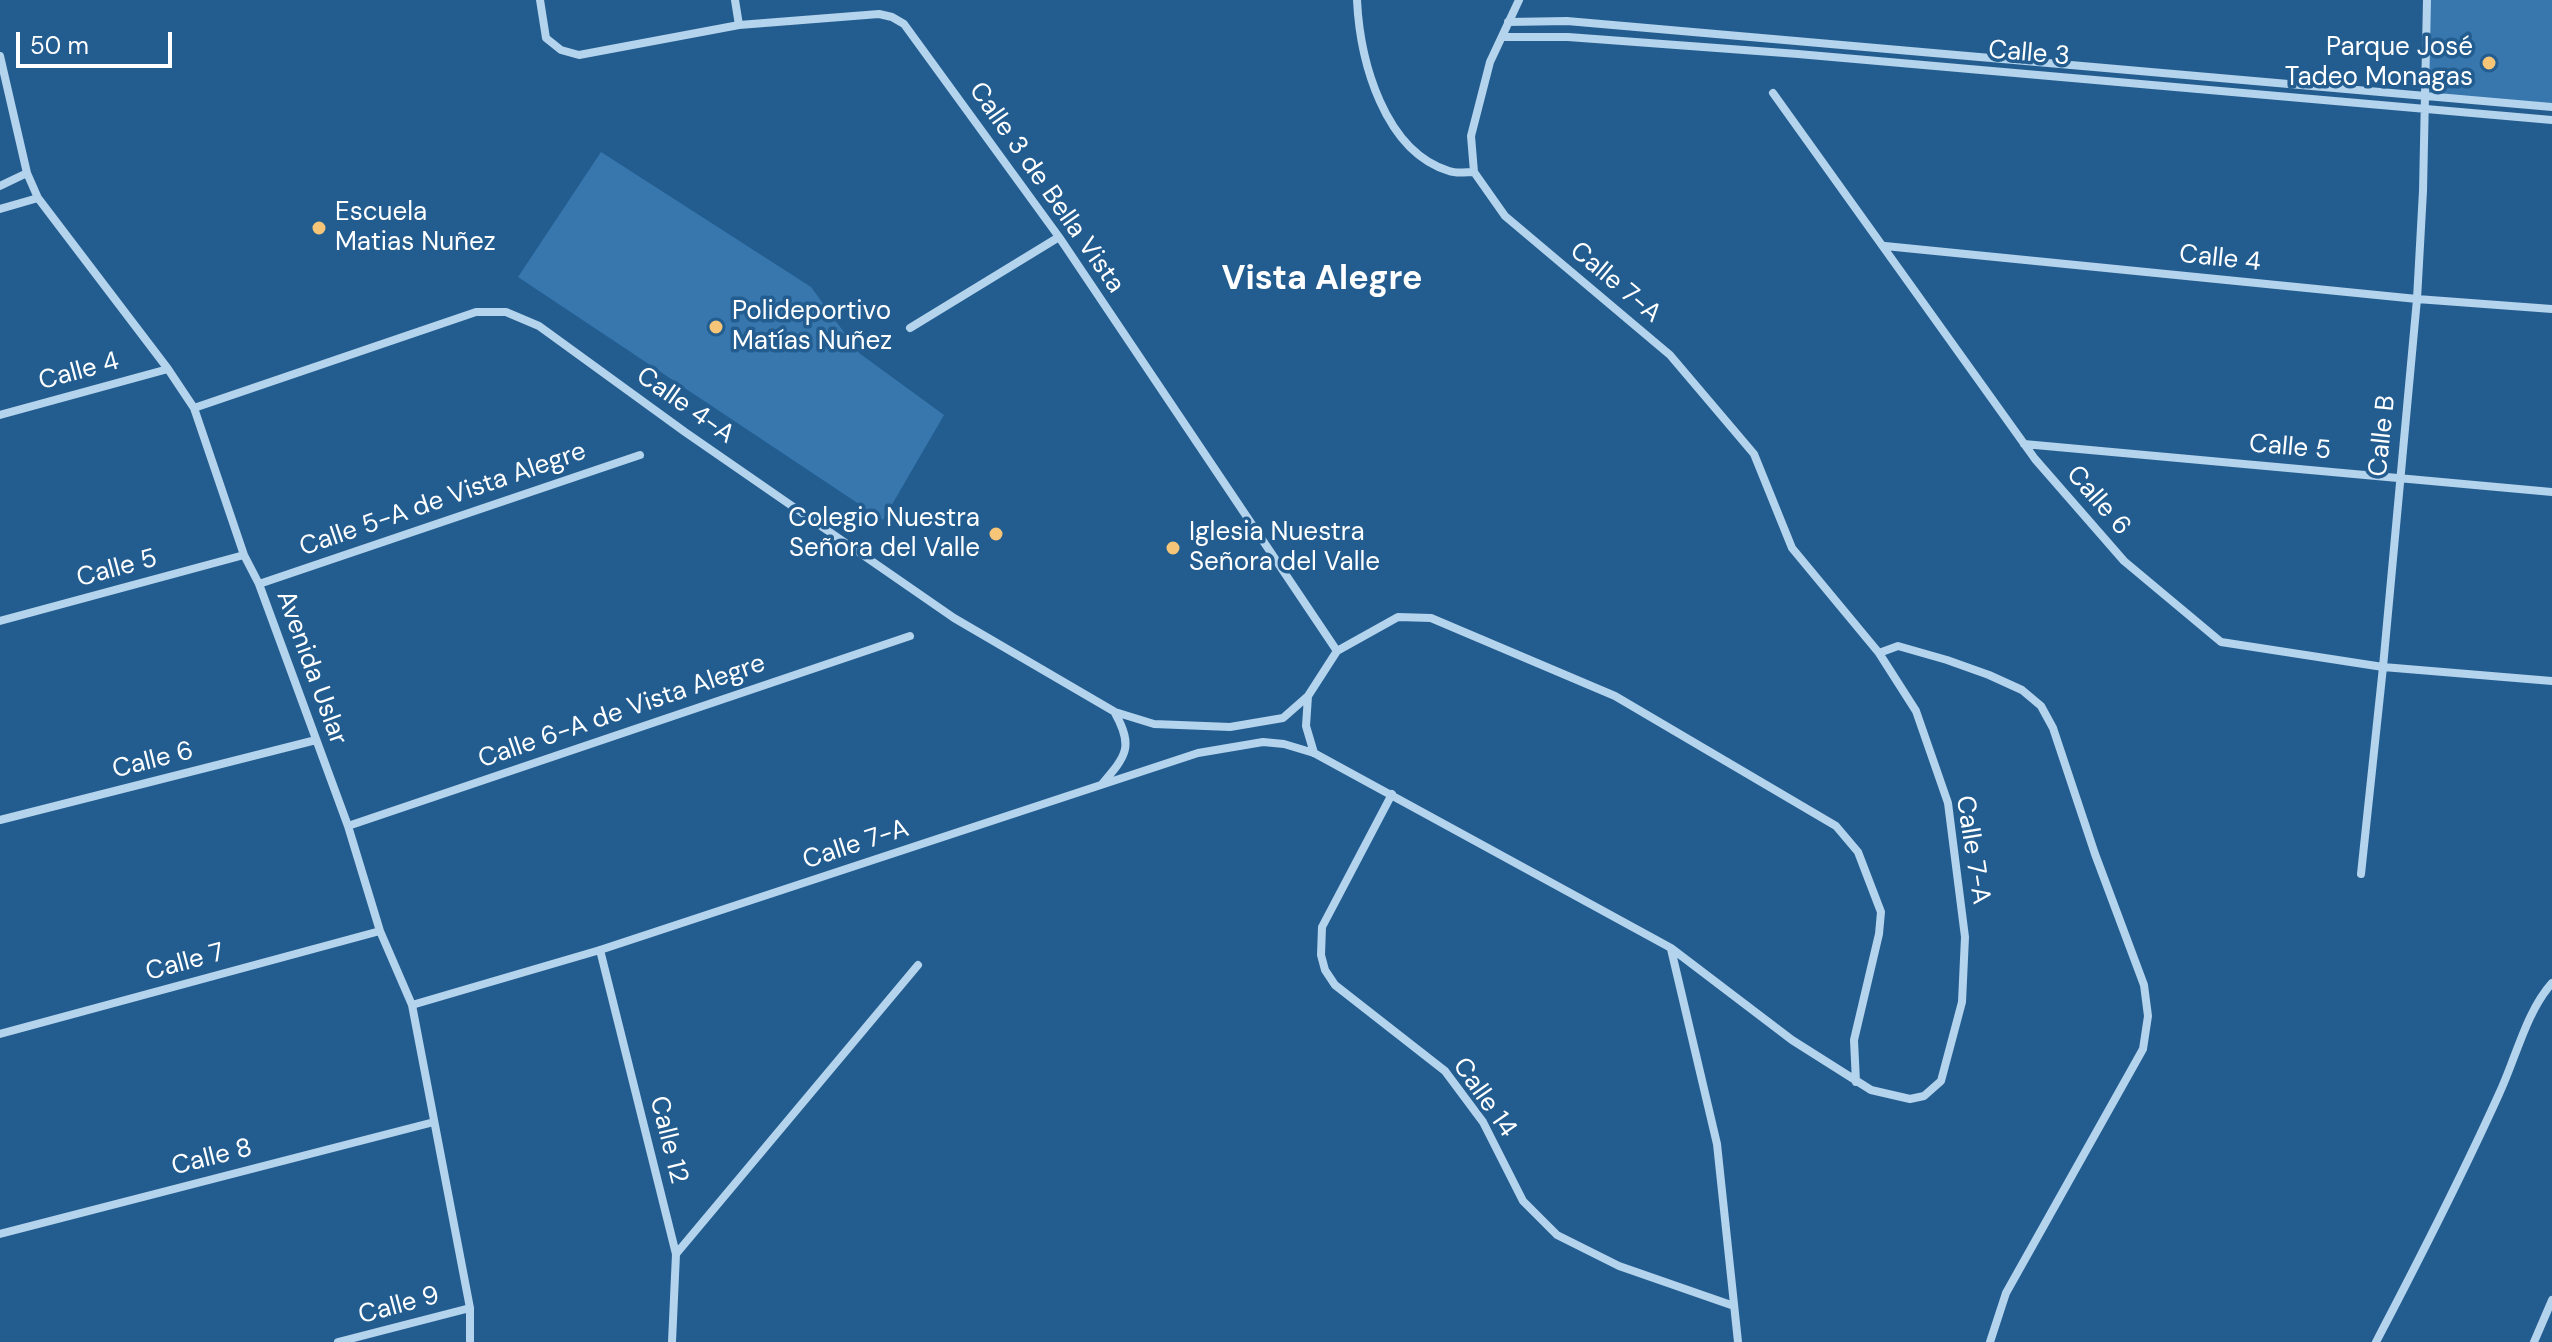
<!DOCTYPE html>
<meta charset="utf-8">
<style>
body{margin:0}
#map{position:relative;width:2552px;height:1342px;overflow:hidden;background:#235d90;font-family:"DM Sans",sans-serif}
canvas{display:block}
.scale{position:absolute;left:16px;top:32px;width:156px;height:36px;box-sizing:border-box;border:4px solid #fff;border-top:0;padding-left:10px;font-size:24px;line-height:28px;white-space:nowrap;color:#fff;-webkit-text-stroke:6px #235d90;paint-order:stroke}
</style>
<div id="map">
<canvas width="2552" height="1342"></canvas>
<div class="scale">50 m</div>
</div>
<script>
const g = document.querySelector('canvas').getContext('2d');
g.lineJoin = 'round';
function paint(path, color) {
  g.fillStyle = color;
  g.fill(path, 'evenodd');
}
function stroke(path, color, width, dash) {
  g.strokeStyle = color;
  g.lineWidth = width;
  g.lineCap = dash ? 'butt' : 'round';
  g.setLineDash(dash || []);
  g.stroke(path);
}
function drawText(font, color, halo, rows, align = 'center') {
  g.font = font + ' "DM Sans",sans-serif';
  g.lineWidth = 7;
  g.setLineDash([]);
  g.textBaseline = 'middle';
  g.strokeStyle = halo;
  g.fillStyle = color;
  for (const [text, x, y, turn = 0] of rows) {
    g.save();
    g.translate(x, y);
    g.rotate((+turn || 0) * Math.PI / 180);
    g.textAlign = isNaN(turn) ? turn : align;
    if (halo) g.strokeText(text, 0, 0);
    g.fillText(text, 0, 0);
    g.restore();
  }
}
paint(new Path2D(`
 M2427,0h125v107l-127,-11z
 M601,152l210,135 48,66 85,62 -61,105 -365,-243z`), '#3777ad');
stroke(new Path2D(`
 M540,0l6,38 15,12 18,5 160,-30 140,-11 13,3 12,7 155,213 278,414
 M735,0l4,25
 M1357,0c3,61 27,151 92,171 8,3 17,1 25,1
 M1508,22l59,-1 985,86
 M1502,37h66l230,17 754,66
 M0,56l27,117 11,25 130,171 26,39 50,147 15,29 89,242 32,105 32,74 58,303v34
 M1773,93l262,366 89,102 97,81 162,25 169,14
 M0,186l27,-13
 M0,209l38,-11
 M1885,246l532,53 135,10
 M910,328l149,-91
 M194,408l282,-96h30l33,14 146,106 269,186 161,94 39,12 76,3 53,-9 25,-22
 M0,415l168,-46
 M2024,444l528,48
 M259,584l381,-129
 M0,621l244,-66
 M1879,653l19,-7 49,14 42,15 33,15 19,16 12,22 42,126 49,131 4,31 -5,33 -137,244 -16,49
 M1314,753l-8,-27 2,-30 29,-45 61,-34 33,1 184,78 221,130 22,26 23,60 -2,22 -25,106 2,42
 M1102,784c24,-28 32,-37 13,-71
 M1392,794l-70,133 -1,28 4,15 10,15 110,86 38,51 40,79 34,34 62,31 115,40
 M0,820l316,-80
 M348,826l562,-190
 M2361,874l22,-207 34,-368 6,-108 4,-191
 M1671,949l46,195 21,198
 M600,950l76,304 -4,88
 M412,1005l188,-55 598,-197 65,-11 21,2 30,9 357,195 121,92 79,50 39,9 14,-3 17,-15 21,-79 3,-65 -17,-134 -32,-92 -37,-58 -87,-105 -38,-94 -84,-99 -165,-139 -31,-44 -3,-36 19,-74 29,-62
 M0,1034l380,-103
 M0,1234l434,-112
 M676,1254l242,-289
 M338,1342l132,-34
 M2376,1342c43,-82 85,-164 123,-248 17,-36 27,-82 53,-111
 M2534,1342l18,-42`), '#b4d3ec', 8);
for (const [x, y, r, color] of [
 [2489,63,8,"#f7c577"],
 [319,228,8,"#f7c577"],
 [716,327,8,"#f7c577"],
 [996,534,8,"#f7c577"],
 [1173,548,8,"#f7c577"]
]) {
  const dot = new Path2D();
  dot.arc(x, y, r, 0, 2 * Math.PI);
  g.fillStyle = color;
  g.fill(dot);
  stroke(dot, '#235d90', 3);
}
drawText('26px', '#fff', '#235d90', [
 ["Parque José",2473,48,"right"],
 ["Tadeo Monagas",2473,78,"right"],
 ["Escuela",335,213],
 ["Matias Nuñez",335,243],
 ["Polideportivo",732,312],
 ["Matías Nuñez",732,342],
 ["Colegio Nuestra",980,519,"right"],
 ["Señora del Valle",980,549,"right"],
 ["Iglesia Nuestra",1189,533],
 ["Señora del Valle",1189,563]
], 'left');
drawText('26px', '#fff', '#235d90', [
 ["Calle 3",2029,54,5],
 ["Calle 3 de Bella Vista",1046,188,55],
 ["Calle 4",2220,259,6],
 ["Calle 7-A",1615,283,40],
 ["Calle 4",79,372,-15],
 ["Calle 4-A",685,406,35],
 ["Calle B",2383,436,-84],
 ["Calle 5",2290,448,5],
 ["Calle 5-A de Vista Alegre",443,500,-19],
 ["Calle 6",2098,501,49],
 ["Calle 5",117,569,-15],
 ["Avenida Uslar",311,668,70],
 ["Calle 6-A de Vista Alegre",622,712,-19],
 ["Calle 6",153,761,-14],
 ["Calle 7-A",856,845,-18],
 ["Calle 7-A",1972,850,81],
 ["Calle 7",185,963,-15],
 ["Calle 14",1484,1098,55],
 ["Calle 12",668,1140,76],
 ["Calle 8",212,1158,-14],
 ["Calle 9",399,1306,-15]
]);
drawText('bold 34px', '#fff', '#235d90', [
 ["Vista Alegre",1322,280]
]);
</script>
